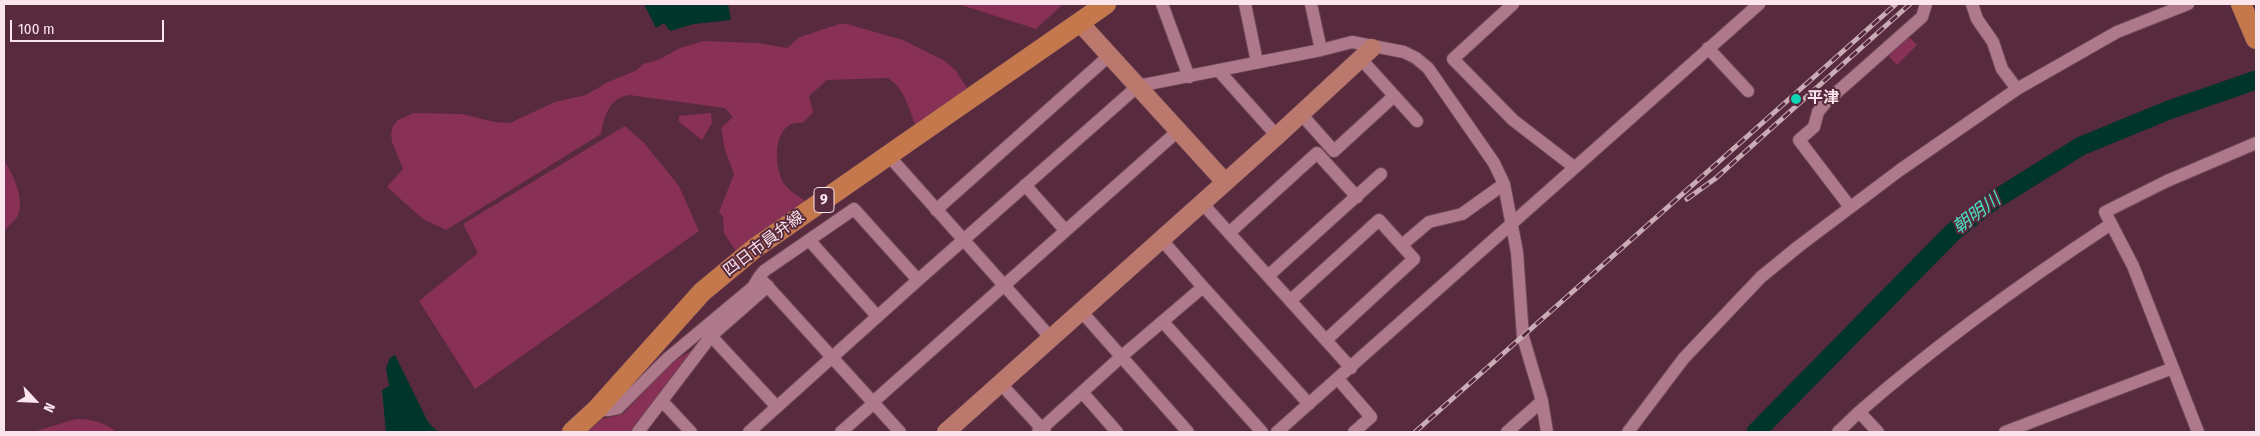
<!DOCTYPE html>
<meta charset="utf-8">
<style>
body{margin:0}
#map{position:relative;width:2260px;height:436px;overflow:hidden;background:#582a3d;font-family:"Fira Sans Condensed",sans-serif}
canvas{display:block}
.frame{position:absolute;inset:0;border:5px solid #fce4ec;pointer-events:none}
.north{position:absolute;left:10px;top:376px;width:50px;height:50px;-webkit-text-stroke:4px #582a3d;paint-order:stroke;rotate:115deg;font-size:14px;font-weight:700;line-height:20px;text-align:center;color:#fce4ec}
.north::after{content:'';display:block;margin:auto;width:18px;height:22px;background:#fce4ec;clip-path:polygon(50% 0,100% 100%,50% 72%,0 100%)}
.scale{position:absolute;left:10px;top:20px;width:154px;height:22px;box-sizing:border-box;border:2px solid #fce4ec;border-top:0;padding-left:6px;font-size:15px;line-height:18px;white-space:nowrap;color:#fce4ec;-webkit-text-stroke:4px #582a3d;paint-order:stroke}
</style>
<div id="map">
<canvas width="2260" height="436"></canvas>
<div class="frame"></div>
<div class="north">N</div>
<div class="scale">100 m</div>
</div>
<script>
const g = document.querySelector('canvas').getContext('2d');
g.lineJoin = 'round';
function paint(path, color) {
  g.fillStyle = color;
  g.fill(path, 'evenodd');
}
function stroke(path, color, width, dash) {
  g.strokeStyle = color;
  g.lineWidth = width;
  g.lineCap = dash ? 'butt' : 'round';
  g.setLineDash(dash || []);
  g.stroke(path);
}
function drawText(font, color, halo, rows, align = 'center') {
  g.font = font + ' "Fira Sans Condensed","Noto Sans JP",sans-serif';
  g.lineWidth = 4;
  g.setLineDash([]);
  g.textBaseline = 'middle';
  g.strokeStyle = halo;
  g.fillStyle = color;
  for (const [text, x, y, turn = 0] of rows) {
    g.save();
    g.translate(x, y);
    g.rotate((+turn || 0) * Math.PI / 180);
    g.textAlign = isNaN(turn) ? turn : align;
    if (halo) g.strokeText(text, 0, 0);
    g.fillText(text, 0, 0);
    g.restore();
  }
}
paint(new Path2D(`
 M958,4h105l-27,25z
 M839,24h8l56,16 42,21 11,10 11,17 -51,39c-7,-18 -11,-38 -28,-49l-61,2 -18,16 4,16 -10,11c-31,-5 -31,46 -17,63 6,7 15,12 22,17l-71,50 -13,-20 -1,-16 -4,-5 15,-38 -9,-24 -4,-22 12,-11 -8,-9 -96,-13c-20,3 -25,21 -28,39l-155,96 -23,-11 -36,-32 16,-18 -11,-27 -1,-8 2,-8 5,-6 15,-7 49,1 32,8 16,1 45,-21 31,-7 22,-13 29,-12 6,-6 15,-4 22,-12 24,-7 53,2 30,5 13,-11z
 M1907,35l10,10 -20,20 -10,-11z
 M711,113l1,10 -10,17 -23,-18v-6z
 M625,126l19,17 35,43 20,45 -224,158 -56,-88 59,-48 -15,-29z
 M4,161c9,12 22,41 13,56 -2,4 -8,8 -11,12l-2,-1z
 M694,349l-60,83h-46l14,-13 21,-5 48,-51z
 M76,419c16,0 27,3 41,13h-84z`), '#883056');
paint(new Path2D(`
 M644,4h84l3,16 -37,4 -24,7 -6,-8 -8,5z
 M395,355l33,67 10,10h-52l-4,-42 7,-4 -3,-18 4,-10z`), '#00352b');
stroke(new Path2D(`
 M1756,432l197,-200 35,-28 93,-58 88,-36 87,-30`), '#00352b', 19);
const street = new Path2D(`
 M1162,4l27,73
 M1245,4l12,58
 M1311,4l10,46
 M1513,4l-60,55 60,61 61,47
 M1972,4l5,15 16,23 9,27 15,20
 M1708,48l40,43
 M1361,59l56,62
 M1218,70l59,66
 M1301,114l33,37 60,-55
 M888,155l163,183
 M1025,185l40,45
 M1202,203l149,165
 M1850,207l-51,-67 15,-13 4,-15 9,-11 95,-84 4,-13
 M936,210l174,-155
 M1229,233l88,-80 40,44
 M1161,239l42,48
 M809,240l45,-31 64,71
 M1402,245l27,-23 33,-8 42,-30
 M1268,276l113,-102
 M759,277l5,-6 45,-31 68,76
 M1291,300l88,-80 35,39 -88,81
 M1081,311l107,121
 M1163,322l99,110
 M711,336l66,71
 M1338,379l33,38 -17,15
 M1000,383l45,49
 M1082,392l35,40
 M662,401l29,31
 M873,402l306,-272
 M597,409l11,1 10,-2 50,-50 85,-71 6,-10 141,155
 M638,432l73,-96 57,-50
 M749,432l169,-152 220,-194 183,-36 31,-8 52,10 12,6 12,10 66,95 10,21 13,68 6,85 19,64 5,31
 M841,432l33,-29
 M1038,432l84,-76 81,-69 106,117
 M1277,432l482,-428
 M1507,432l35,-31
 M1628,432l56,-74 77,-81 38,-31 101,-76 117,-81 100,-57 71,-28
 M1838,432l21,-20
 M1878,432l-19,-20c79,-69 164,-130 252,-188
 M2005,432l168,-64
 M2198,432l-65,-166 -28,-54 62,-31 89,-38`);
const secondary = new Path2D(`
 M1080,23l145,159
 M946,432l331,-296 95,-88`);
const primary = new Path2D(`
 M2241,4l15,35
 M572,432l25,-23 105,-117 53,-44 351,-244`);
stroke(street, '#6e4857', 14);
stroke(secondary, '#6e4857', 19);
stroke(primary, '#6e4857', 21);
stroke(street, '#af798c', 12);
stroke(secondary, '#bb786c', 18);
stroke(primary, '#c6784d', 20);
const rail = new Path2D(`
 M1687,199l29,-21 194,-174
 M1415,432l481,-428`);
stroke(rail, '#caacb7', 5);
stroke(rail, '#582a3d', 3, [9]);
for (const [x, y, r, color] of [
 [1796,99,6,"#0fd5b4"]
]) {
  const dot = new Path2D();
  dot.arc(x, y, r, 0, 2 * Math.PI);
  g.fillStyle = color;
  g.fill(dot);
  stroke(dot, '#582a3d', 2);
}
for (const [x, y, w] of [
 [824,200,20]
]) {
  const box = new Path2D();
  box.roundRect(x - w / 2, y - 12.5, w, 25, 4);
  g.fillStyle = '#582a3d';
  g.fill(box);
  stroke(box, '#fce4ec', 1);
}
drawText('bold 15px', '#fce4ec', null, [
 ["9",824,200]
]);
drawText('bold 16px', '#fce4ec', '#582a3d', [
 ["平津",1807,99]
], 'left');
drawText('16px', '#fce4ec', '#582a3d', [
 ["四日市員弁線",764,244,-37]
]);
drawText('italic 18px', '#4ae1c2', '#582a3d', [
 ["朝明川",1977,214,-37]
]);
</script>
